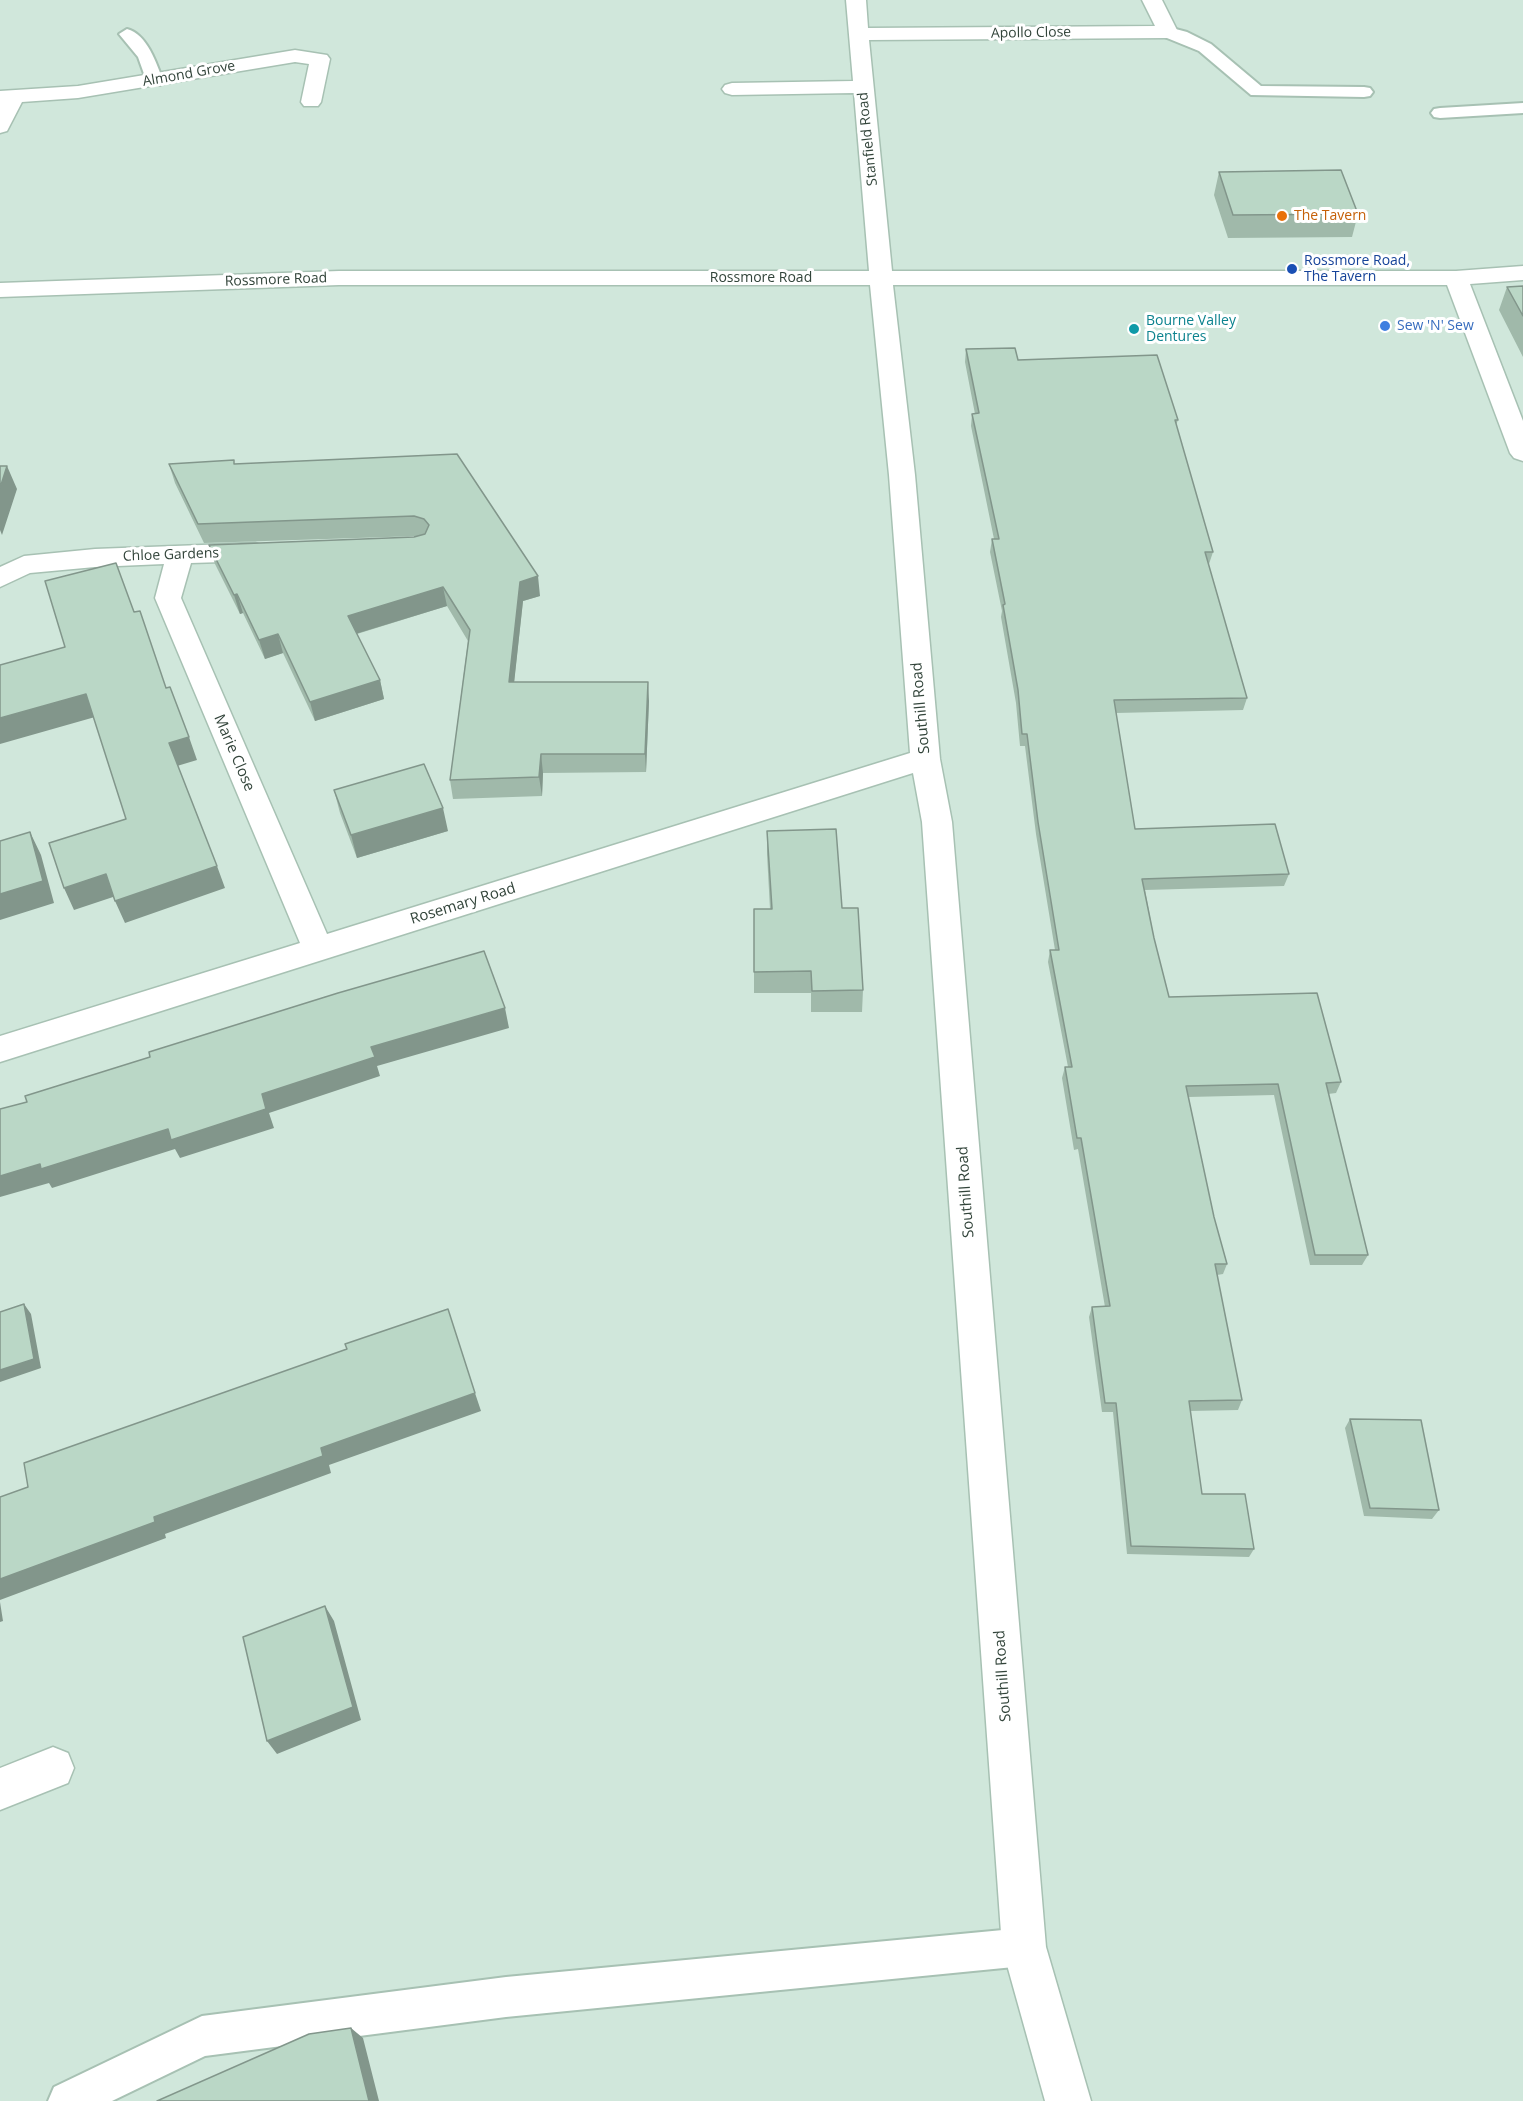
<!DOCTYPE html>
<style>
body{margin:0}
canvas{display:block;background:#e2f2ea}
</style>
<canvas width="1523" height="2101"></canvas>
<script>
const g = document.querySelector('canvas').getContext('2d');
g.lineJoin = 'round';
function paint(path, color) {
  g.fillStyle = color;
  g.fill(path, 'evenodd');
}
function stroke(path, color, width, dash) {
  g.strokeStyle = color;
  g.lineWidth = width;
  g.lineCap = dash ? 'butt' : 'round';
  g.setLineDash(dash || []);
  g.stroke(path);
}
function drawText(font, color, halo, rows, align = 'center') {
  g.font = font + ' "Open Sans",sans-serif';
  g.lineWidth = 6;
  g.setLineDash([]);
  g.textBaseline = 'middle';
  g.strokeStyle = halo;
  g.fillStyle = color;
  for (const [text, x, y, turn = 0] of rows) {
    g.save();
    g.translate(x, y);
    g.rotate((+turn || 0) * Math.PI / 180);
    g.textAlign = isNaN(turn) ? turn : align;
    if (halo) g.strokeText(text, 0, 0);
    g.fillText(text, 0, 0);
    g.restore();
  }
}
paint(new Path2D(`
 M0,0h1523v2101h-1523z`), '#d0e7db');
const lane = new Path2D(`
 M1168,27l19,5 24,12 50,42 103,1 6,1 3,4 -3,4 -6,1 -113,-2 -52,-44 -37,-15 -2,-4 2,-4z
 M127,29c20,5 30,35 36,52l-3,4h-12l-10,-28 -19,-23z
 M1523,103v10l-83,5 -6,-1 -3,-4 3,-4 6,-1z
 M1024,1928l14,5 5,14 -5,14 -14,5 -518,51 -301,39 -93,45h-64l6,-14 148,-71 304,-39z`);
const street = new Path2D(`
 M846,0h20l2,28 287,-2 -13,-26h20l16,32 -3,4 -7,2 -299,2 23,231h564l67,-5v14l-53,4 53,137v40l-9,-3 -4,-5 -63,-168h-554l22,190 25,284 12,63 94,1125 45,154h-46l-43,-154 -80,-1125 -9,-49 -913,289v-26l300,-93 -145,-345 9,-34 -69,3 -65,6 -30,14v-20l24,-11 71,-7 160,-6 9,3 4,6 -4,6 -9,3 -64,2 -10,35 146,336 583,-181 -21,-278 -19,-190h-531l-339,12v-14l339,-12h530l-15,-178 -122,2 -7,-2 -3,-4 3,-4 7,-2 121,-2z
 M295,50l32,5 3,4 -9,43 -3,4h-14l-3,-4 8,-38 -14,-2 -217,36 -56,4 -15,29 -7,2v-42l78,-5z
 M53,1747l15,6 6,15 -6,15 -68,27v-42z`);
stroke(lane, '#a7c1b3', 4);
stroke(street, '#a7c1b3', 3);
paint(lane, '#fff');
paint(street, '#fff');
paint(new Path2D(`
 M1219,172l139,42 -6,23 -124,1 -14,-43z
 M1523,286v71l-24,-47 8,-23z
 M966,349l52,11 160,60 -2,5 37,127 -4,12h-1l39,134 -4,12 -127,3 19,116 154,45 -5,12 -139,4 9,48 15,59 172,85 -5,11 -8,1 40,161 -6,10h-52l-36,-170 -86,2 26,120 13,47 -4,10 -6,1 25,125 -4,10 -48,1 12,83 52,55 -5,8 -122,-3 -14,-142h-11l-13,-95 3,-10h13l-27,-158 -4,1 -12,-72 3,-11h3l-20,-105 2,-12h5l-19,-116 -11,-88h-5l-4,-43 -15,-86 1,-6 -12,-59 2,-13h2l-23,-113 1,-12h3l-10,-52z
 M457,454l83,142 -17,5 -9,81 135,19 -3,71 -103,1 -1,23 -89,3 -3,-19 18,-139 -21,-35 -90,28 23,46 4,19 -69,22 -32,-68 -18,6 -22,-46 -3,1 -25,-50 -6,-19 205,-8 4,-1 -214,7 -29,-60 -6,-19h66z
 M334,790l114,41 -91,27 -17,-45z
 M767,831l75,77 21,82 -1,22h-51v-19h-57v-84h16l-3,-55z
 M1350,1419l89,91 -7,9 -68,-3 -19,-88z`), '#a0b9aa');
paint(new Path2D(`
 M7,466l10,23 -15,46 -2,-5v-42z
 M538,576l2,20 -17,5 -11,101 -3,-20 11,-100z
 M443,587l4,19 -95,29 -4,-19z
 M237,594l6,19 -3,1 -6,-19z
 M278,634l5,19 -18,6 -6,-19z
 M380,680l4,19 -69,22 -5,-19z
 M648,682l1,19 -3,71 -1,-18z
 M86,694l9,23 -95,27v-26z
 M189,737l8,23 -20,6 -8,-23z
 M541,754l2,19 -1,23 -3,-19z
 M443,808l5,23 -91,27 -6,-23z
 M30,832l11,23 13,48 -54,17v-26z
 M217,866l8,22 -100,35 -10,-22z
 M106,874l10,22 -42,14 -10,-22z
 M505,1008l4,20 -132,38 3,10 -111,37 5,15 -94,30 -5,-9 -123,39 -3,-5 -49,14v-21l262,-82 109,-47z
 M24,1304l7,10 10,54 -41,14v-12z
 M475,1393l6,18 -152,54 2,8 -166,61 1,4 -166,62v-21l154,-62 167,-69z
 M0,1602l3,19 -3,1z
 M325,1606l9,15 27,99 -84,34 -10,-13z
 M351,2028l12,10 16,63h-10z`), '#82968b');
const building = new Path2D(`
 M1341,170l17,44 -125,1 -14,-43z
 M1523,286v30l-16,-29z
 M1015,348l3,12 139,-5 21,65h-3l38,132h-8l42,146 -133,2 21,129 140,-5 14,50 -147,5 12,59 15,59 148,-4 24,89 -15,1 42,172h-53l-37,-171 -92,2 28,131 13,47h-12l27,136 -53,1 13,93h43l9,55 -123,-3 -15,-143h-11l-13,-96 18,-1 -29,-168h-4l-12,-71h7l-22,-117h9l-21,-128 -11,-88h-5l-4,-44 -15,-85 2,-1 -13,-65h7l-27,-125 7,-1 -13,-64z
 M457,454l81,122 -18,6 -11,100h139l-3,72h-104l-2,23 -89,3 20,-150 -27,-43 -95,29 32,64 -70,22 -32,-68 -19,6 -22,-46 -3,1 -25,-50 205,-8 11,-3 4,-9 -5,-6 -10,-3 -216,8 -29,-60 65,-4v4z
 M0,466h7l-7,22z
 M116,563l18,49 6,-1 26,77 4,-1 19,50 -20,6 48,123 -102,35 -9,-27 -42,14 -15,-45 77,-24 -40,-125 -86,24v-53l65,-18 -20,-66z
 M424,764l19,44 -92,27 -17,-45z
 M836,829l6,79h16l5,82 -51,1 -1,-20 -57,1v-63h18l-5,-78z
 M30,832l13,49 -43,13v-53z
 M484,951l21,57 -134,39 4,10 -113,37 4,15 -95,31 -3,-11 -127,40 -1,-5 -40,12v-67l27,-7 -2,-6 125,-39 -1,-5 189,-59z
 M24,1304l10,55 -34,11v-58z
 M448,1309l27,84 -154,55 2,8 -169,61 1,5 -155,57v-82l28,-10 -4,-24 323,-114 -2,-5z
 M1350,1419l71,1 18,90 -69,-2z
 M325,1606l28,101 -86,34 -24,-104z
 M351,2028l18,73h-212l152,-67z`);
paint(building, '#bad7c6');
stroke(building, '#82968b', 1.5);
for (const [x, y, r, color] of [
 [1282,216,6,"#e8710a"],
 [1292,269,6,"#1a4fb4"],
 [1385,326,6,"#3f7fe0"],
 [1134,329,6,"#0f9aa8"]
]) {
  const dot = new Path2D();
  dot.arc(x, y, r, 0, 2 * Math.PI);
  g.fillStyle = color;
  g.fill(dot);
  stroke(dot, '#fff', 2);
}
drawText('14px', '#32443a', '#fff', [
 ["Apollo Close",1031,33,-1],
 ["Almond Grove",189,74,-10],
 ["Stanfield Road",868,139,-96],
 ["Rossmore Road",761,278],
 ["Rossmore Road",276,280,-2],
 ["Chloe Gardens",171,555,-2]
]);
drawText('14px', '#c56008', '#fff', [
 ["The Tavern",1294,216]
], 'left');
drawText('14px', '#164399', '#fff', [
 ["Rossmore Road,",1304,261],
 ["The Tavern",1304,277]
], 'left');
drawText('14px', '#0d838f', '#fff', [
 ["Bourne Valley",1146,321],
 ["Dentures",1146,337]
], 'left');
drawText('14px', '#366cbe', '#fff', [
 ["Sew 'N' Sew",1397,326]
], 'left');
drawText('15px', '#32443a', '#fff', [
 ["Southill Road",921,708,-95],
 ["Marie Close",234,753,67],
 ["Rosemary Road",463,904,-17],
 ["Southill Road",966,1192,-94],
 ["Southill Road",1003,1676,-94]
]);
</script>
